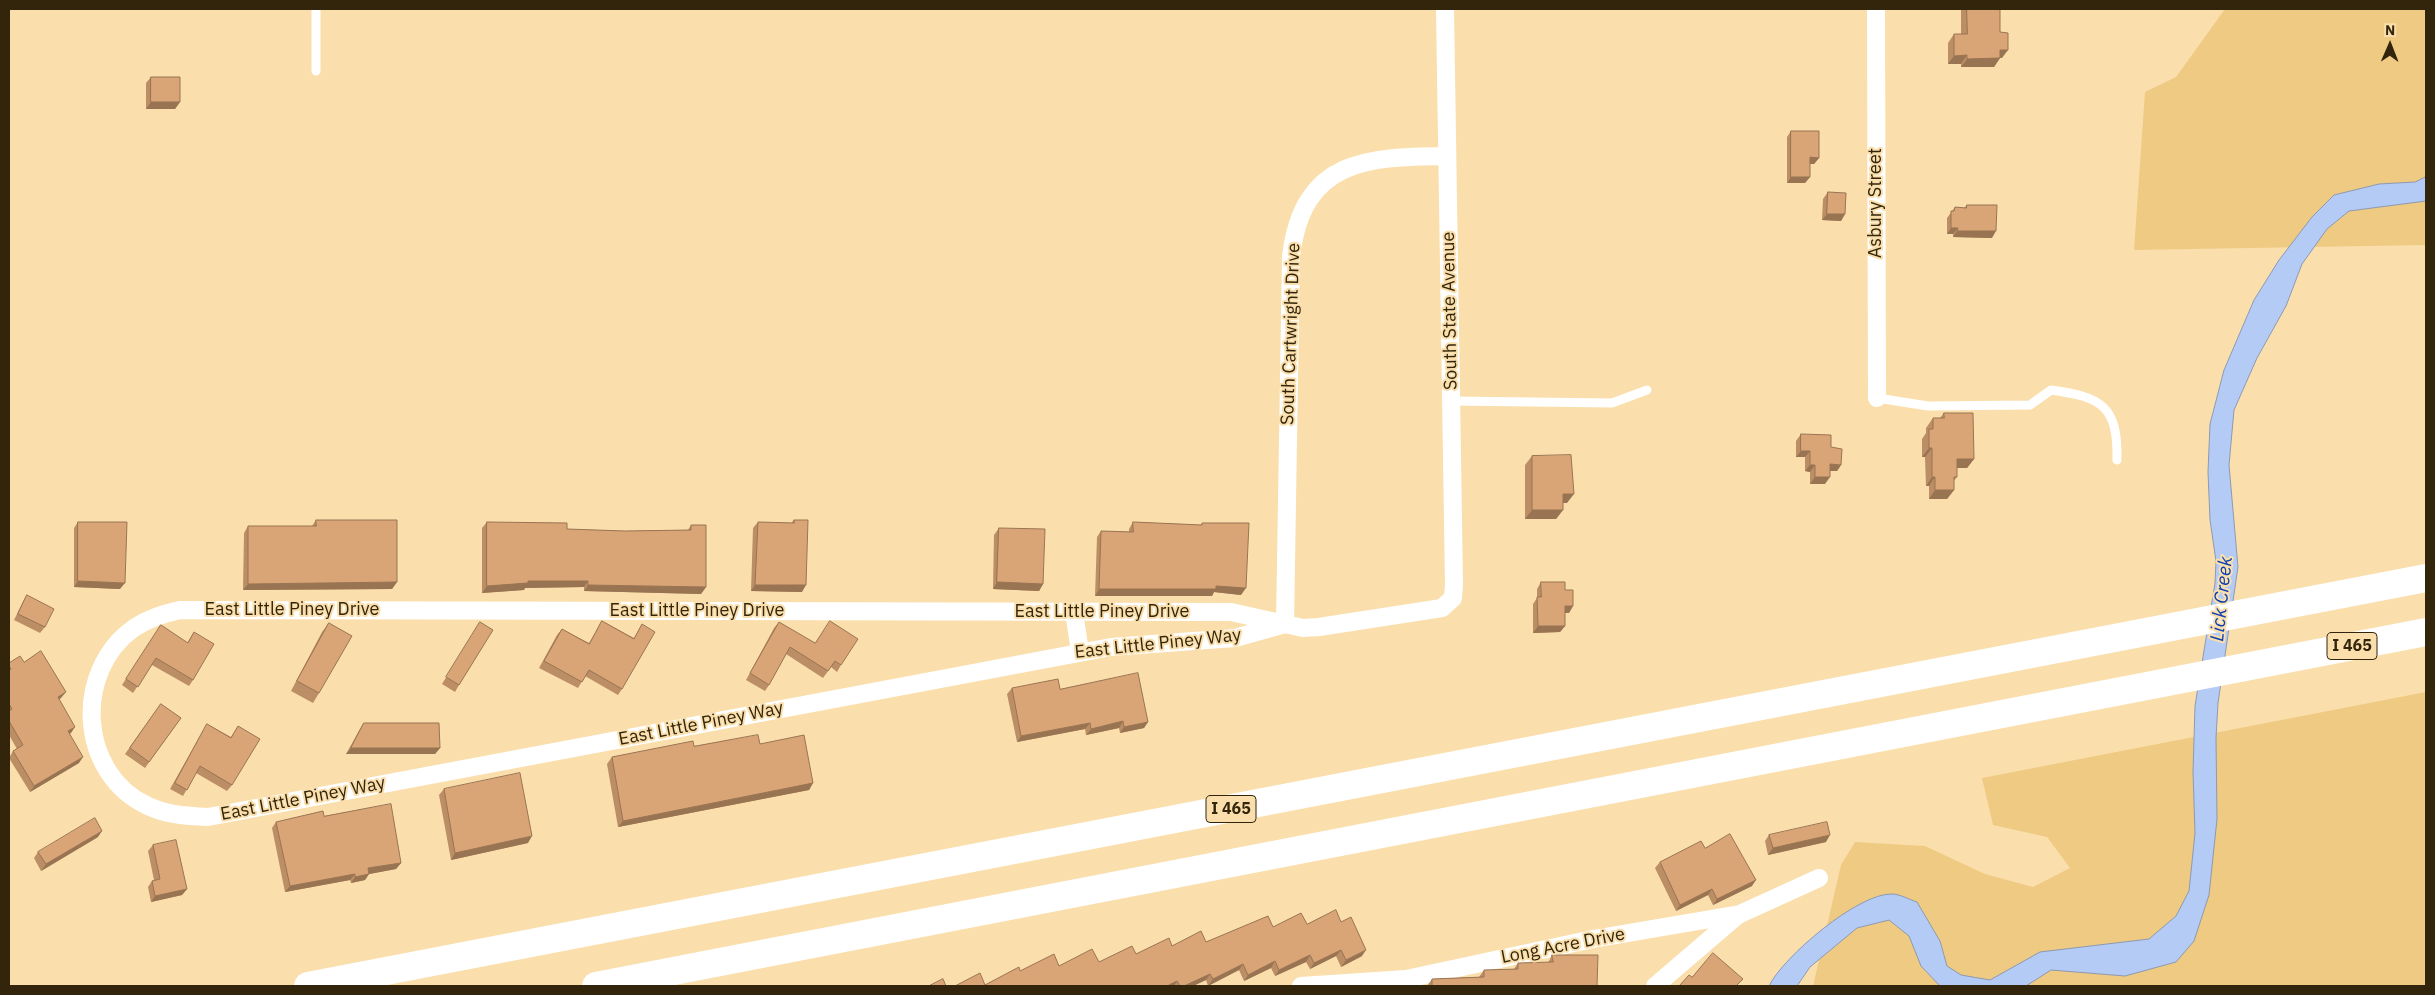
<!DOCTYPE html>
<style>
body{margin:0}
#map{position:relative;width:2435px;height:995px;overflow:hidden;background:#fadfad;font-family:"IBM Plex Sans",sans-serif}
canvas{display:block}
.frame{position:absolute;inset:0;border:10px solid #32250b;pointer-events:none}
.north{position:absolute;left:2365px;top:20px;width:50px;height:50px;-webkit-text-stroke:4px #fadfad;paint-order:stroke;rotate:1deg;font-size:14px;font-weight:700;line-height:20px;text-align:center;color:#32250b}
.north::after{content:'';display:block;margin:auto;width:18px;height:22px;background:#32250b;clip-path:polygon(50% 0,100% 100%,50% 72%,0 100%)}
</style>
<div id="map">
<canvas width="2435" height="995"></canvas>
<div class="frame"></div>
<div class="north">N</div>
</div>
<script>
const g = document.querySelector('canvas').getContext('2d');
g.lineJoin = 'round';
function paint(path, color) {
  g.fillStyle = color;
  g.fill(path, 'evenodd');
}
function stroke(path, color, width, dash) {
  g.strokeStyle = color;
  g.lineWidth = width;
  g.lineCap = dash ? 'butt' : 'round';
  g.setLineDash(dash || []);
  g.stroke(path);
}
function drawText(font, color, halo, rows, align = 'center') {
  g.font = font + ' "IBM Plex Sans",sans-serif';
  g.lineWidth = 4;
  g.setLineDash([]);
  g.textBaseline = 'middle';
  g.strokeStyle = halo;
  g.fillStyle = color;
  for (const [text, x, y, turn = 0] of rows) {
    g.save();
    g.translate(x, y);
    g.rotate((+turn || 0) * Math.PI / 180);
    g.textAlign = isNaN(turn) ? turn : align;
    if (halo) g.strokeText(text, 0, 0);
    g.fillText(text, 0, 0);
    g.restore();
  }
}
paint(new Path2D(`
 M2225,9h201v236l-292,5 11,-158 31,-15z
 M2426,692v294h-613l28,-121 14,-23 70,4 60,28 48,13 37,-19 -23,-31 -54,-12 -11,-47z`), '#efca83');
const water = new Path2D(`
 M2426,177v24l-77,10 -22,18 -25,35 -16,42 -29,52 -23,52 -5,55 9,102 -20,136 -2,35 1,81 -8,76 -15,46 -18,21 -51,14 -74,-6 -25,16h-86l-19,-20 -12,-30 -20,-16 -32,8 -47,39 -13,19h-28c14,-29 89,-93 123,-92 8,0 18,6 25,8l23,39 7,25 14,9 29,5 50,-28 109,-13 27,-23 13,-25 6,-58 -2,-61 2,-66 20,-123 1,-22 -6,-41 -2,-48 2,-48 14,-54 30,-70 25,-40 33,-43 22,-22 45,-11 36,-2z`);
paint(water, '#b4cbf6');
stroke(water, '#8d99b0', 1);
stroke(new Path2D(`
 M316,71v-62
 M1877,398l51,8 102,-1 21,-15c51,7 67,16 66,70
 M1452,401l160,2 35,-13`), '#fff', 9);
stroke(new Path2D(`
 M1445,9l9,576 -1,13 -11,10 -123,19 -16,1 -18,-4 -50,14 -124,9 -903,170c-21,-1 -41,-2 -60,-11 -70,-32 -75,-135 -14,-178 15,-10 29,-14 46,-18l1051,2 54,12 6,-368c12,-97 75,-99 156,-100
 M1876,9l1,389
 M1074,612l6,40
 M1301,986l105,-7 187,-40 147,-25 79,-36
 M1655,986l83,-71`), '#fff', 18);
stroke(new Path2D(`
 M308,986l2118,-408
 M596,986l1830,-354`), '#fff', 28);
paint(new Path2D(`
 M1961,9h39v23l2,26h-2l-6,9h-33v-3h-13v-21l6,-9h7z
 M151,77l29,25 -5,7h-29v-26z
 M1791,131l28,27 -5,6h-4v13l-5,6h-18v-46z
 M1828,192l17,22 -4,7 -19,-1 1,-21z
 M1967,205l25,33 -39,-1v-3h-6v-16l8,-11 9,1z
 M1944,413l30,46 -7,9h-10v9l-3,4v9l-7,9h-18v-13h-3l-1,-29h-3v-18l4,-6v-5l7,-10h7z
 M1801,434l30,13 10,18 -4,6h-7l-5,13h-15v-12l-5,-1v-14h-9v-16z
 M1532,456l35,47h-4v7l-7,9h-31v-54z
 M316,520l81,62 -5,7 -149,1 1,-57 4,-7h64z
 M794,520l8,72 -51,-1 2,-63 5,-6 33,1z
 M78,522l42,67 -46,-2v-59z
 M487,522l80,7 58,2 63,-1 3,-5 15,62 -5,7 -117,-3v-4l-59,1 -1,2 -42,3v-65z
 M1133,522l68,3 1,-2 39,72 -27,-3 -2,4h-117l2,-59 4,-6 28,1v-3z
 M999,528l44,56 -4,7 -46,-2 1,-54z
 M1541,582l24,8 8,16 -4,7h-4v13l-5,6 -27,1v-29l4,-6v-9z
 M27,595l18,32 -5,6 -26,-13 9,-18z
 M602,621l32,17 8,-14 -20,65 -4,6 -33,-19 -7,12 -39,-20 18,-33 5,-6 27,14z
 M480,622l-21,63 -4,7 -13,-8z
 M779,622l62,43 -4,7 -6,-5 -8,11 -37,-24 -17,31 -4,6 -19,-11 28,-52z
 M329,623l-10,70 -6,10 -22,-12 31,-59z
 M161,625l26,18 7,-11 -1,48 -4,6 -37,-21 -19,28 -11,-8z
 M24,662l37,36 -2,1 12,34 -2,1 10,29 -49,29 -21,-34 4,-7 4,-2 -8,-14v-72z
 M1012,688l48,1 88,33 -4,6 -24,5 -1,-5 -33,7 -1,-6 -68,13 -10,-48z
 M161,704l20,14 -36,50 -20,-14z
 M364,723l76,25 -5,6h-89l14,-25z
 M207,724l24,13 7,-11 -6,59 -5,6 -31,-18 -13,23 -13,-7 33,-58z
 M760,744l53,39 -4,7 -191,37 -11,-63 5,-7 82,-11z
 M444,789l84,54 -77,17 -12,-65z
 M324,816l77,47 -5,6 -27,5 -4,6 -14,3 -1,-3 -65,12 -13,-64 4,-6z
 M1769,835l57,7 -58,13 -3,-14z
 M98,837l-57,34 -7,-13 4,-6z
 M153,845l34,44 -5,6 -31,7 -3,-15 4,-6 2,-1 -6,-29z
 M1705,848l47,38 -39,19 -5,-10 -32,16 -21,-43 5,-6z
 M1341,922l21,34 -21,11 -5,-11 -26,13 -4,-7 -31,14 -4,-8 -27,13 -5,-11 -31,16 -2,-6 -13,6h-238l30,-1 35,-14 39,-5 40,-4 73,-16 34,-4 67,-15z
 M1552,955l45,31h-170l5,-7 47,-2 5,-7 30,-1 4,-6h30z`), '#bb8e65');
paint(new Path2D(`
 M2000,50h8l-6,8h-2l-6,9h-33l6,-8z
 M1967,55l-6,9h-13l6,-8z
 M151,102h29l-5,7h-29z
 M1810,157l9,1 -5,6h-9z
 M1791,177h19l-5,6h-18z
 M1827,214h18l-4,7 -19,-1z
 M1951,228h7l-5,6h-6z
 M1957,231h39l-4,7 -39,-1z
 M1929,448h3l-7,9h-3z
 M1801,451h9l-5,6h-9z
 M1957,459h17l-7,9h-17z
 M1830,464l11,1 -4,6h-11z
 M1810,465h5l-5,7 -5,-1z
 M1815,477h15l-5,7h-15z
 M1932,477h3l-6,9h-3z
 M1935,490h19l-7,9h-18z
 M1563,494h11l-7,9h-10z
 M1532,510h31l-7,9h-31z
 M78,581l47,2 -5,6 -46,-2z
 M528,581h60l-4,6 -59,1 -1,2 -42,3 5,-7z
 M397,582l-5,7 -149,1 5,-6z
 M997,582l46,2 -4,7 -46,-2z
 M588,585l118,2 -5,7 -117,-3z
 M755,585h51l-4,7 -51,-1z
 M1216,586l30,2 -5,7 -27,-3 -2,4h-117l4,-7z
 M1565,606h8l-4,7h-9z
 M1538,626h27l-5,6 -27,1z
 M66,692l-5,6 -8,5 5,-6z
 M1123,721l-4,7 -33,7 5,-6z
 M1148,722l-4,6 -24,5 4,-6z
 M1090,723l-5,6 -68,13 4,-6z
 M75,727l-4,6 -8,4 5,-6z
 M351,748h89l-5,6h-89z
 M83,757l-4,6 -49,29 4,-6z
 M813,783l-4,7 -191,37 5,-6z
 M102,831l-4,6 -57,34 5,-7z
 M1830,835l-4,7 -58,13 5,-7z
 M532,836l-4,7 -77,17 4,-7z
 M401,863l-5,6 -32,6 4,-7z
 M355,874l-5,6 -65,12 5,-6z
 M369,874l-4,6 -14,3 4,-6z
 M1756,880l-4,6 -39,19 4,-6z
 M187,889l-5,6 -31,7 4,-6z
 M1712,889l-4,6 -32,16 4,-6z
 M1341,950l-5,6 -26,13 4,-6z
 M1366,950l-4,6 -21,11 5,-7z
 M1310,955l-4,7 -31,14 4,-6z
 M1275,961l-4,7 -27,13 4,-6z
 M1243,964l-4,6 -31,16 5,-7z
 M1210,974l-4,6 -13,6h-9z
 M1177,981l-3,5h-7z`), '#997453');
const building = new Path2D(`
 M1967,9h33v23l8,1v17h-8v8l-33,1v-4l-13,1v-22h13z
 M151,77h29v25h-29z
 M1791,131h28v27l-9,-1v20h-19z
 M1828,192l18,1 -1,21h-18z
 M1967,205h30l-1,26h-39l1,-3h-7v-17h3l1,-4 11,1z
 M1944,413h29l1,46h-17v18h-3v13h-19v-13h-3v-29h-3v-19h4v-11h11z
 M1801,434l30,1v12l11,2 -1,16 -11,-1v13h-15v-12h-5v-14h-9z
 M1571,455l3,39h-11v16h-31v-54z
 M316,520h81v62l-149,2v-58h68z
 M794,520h14l-2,65h-51l3,-63 36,1z
 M78,522h49l-2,61 -47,-2z
 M487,522l80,1v6l58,2 66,-1v-5h15v62l-118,-2v-4h-60v2l-41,3z
 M1133,522l69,3v-2h47l-3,65 -30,-2v3h-117l2,-58 32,1z
 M999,528l46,1 -2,55 -46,-2z
 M1541,582h24v8h8v16h-8v20h-27l-1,-29h4z
 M27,595l27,14 -9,18 -27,-13z
 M602,621l32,18 8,-15 13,8 -33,57 -33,-19 -7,12 -38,-21 18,-32 27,15z
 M830,621l28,18 -17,26 -6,-4 -7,10 -38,-24 -21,38 -19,-12 29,-51 36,21z
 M480,622l13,8 -34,55 -13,-8z
 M329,623l23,13 -33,57 -22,-12z
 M161,625l27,18 6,-11 20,12 -21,36 -37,-22 -18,29 -12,-8z
 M41,651l25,41 -8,5 17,30 -7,4 15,26 -49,29 -21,-35 10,-6 -14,-24v-10l3,-2 -3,-5v-34l2,-1 -2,-3v-3l11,-7 4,6z
 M1138,673l10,49 -24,5 -1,-6 -32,8 -1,-6 -69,13 -9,-48 46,-9 2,10z
 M161,704l20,14 -32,44 -19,-14z
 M364,723h75l1,25h-89z
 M207,724l24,14 7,-12 22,13 -28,46 -32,-19 -13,24 -12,-7z
 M758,735l2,9 44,-9 9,48 -190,38 -11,-64 81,-16 1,5z
 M520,773l12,63 -77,17 -11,-64z
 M391,804l10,59 -33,5 1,6 -14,3v-3l-65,12 -14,-64 47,-11 1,5z
 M95,818l7,13 -56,33 -8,-12z
 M1827,822l3,13 -57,13 -4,-13z
 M1730,834l26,46 -39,19 -5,-10 -32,16 -20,-43 41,-21 4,7z
 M176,840l11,49 -32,7 -3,-15 8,-2 -7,-34z
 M1336,910l5,12 10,-5 15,33 -20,10 -5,-10 -27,13 -4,-8 -31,15 -4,-9 -27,14 -5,-11 -30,15 -3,-5 -26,12h-4l-3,-5 -10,5h-212l25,-13 5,12 34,-18 1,4 34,-17 5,12 33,-17 7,13 33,-16 4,8 33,-16 3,8 29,-15 5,11 62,-26 5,11 28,-14 6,11z
 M1713,953l30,26 -7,7h-57l10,-11 3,2z
 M1552,955h46l-1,31h-165v-7l52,-2v-7l34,-1v-6l35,-1z
 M943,979l3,7h-17z`);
paint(building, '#daa576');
stroke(building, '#997453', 1);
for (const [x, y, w] of [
 [2352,646,50],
 [1231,809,50]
]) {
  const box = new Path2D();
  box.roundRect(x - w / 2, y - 13.5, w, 27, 4);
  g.fillStyle = '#fadfad';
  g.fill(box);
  stroke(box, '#32250b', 1);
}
drawText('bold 16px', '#32250b', null, [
 ["I 465",2352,646],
 ["I 465",1231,809]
]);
drawText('18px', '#32250b', '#fadfad', [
 ["Asbury Street",1876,203,-90],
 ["South State Avenue",1450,311,-91],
 ["South Cartwright Drive",1291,334,-88],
 ["East Little Piney Drive",292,610],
 ["East Little Piney Drive",697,611],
 ["East Little Piney Drive",1102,612],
 ["East Little Piney Way",1158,644,-6],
 ["East Little Piney Way",701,724,-11],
 ["East Little Piney Way",303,799,-11],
 ["Long Acre Drive",1563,946,-11]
]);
drawText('italic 19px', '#0a3eb3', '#fadfad', [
 ["Lick Creek",2222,599,-84]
]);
</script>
